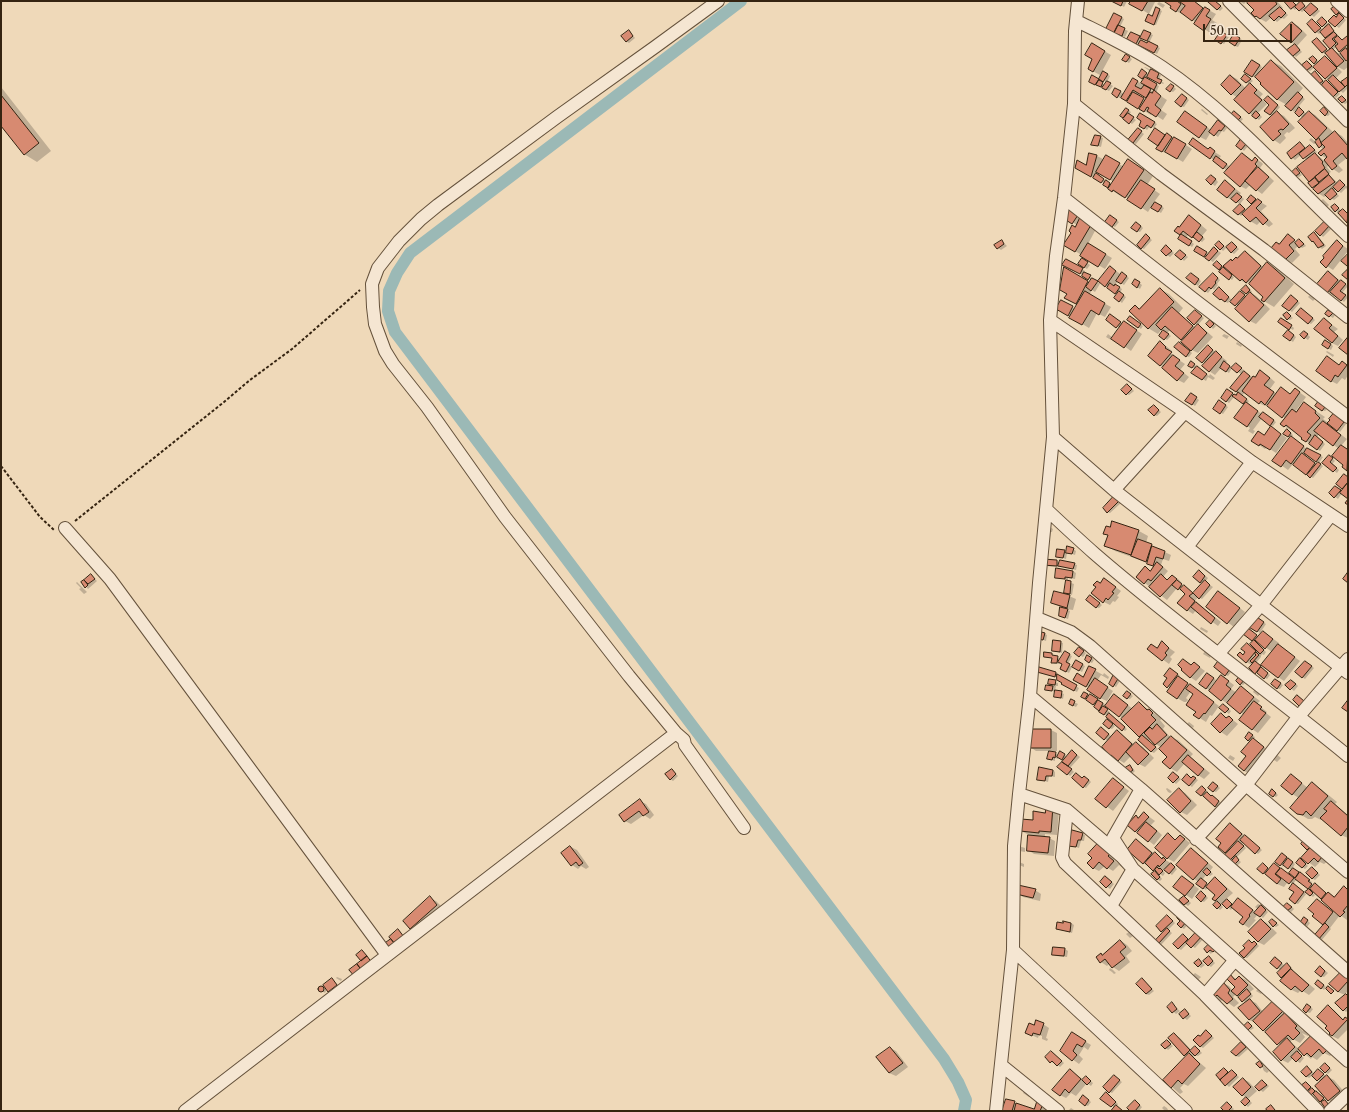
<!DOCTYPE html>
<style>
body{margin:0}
#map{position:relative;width:1349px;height:1112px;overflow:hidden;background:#efd9b9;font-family:"Libre Caslon Text",serif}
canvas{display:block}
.frame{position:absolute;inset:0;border:2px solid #352411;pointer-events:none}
.scale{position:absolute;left:1203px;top:24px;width:89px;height:18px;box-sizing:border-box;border:2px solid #352411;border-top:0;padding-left:5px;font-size:12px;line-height:14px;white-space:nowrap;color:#352411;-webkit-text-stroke:3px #f5e6d2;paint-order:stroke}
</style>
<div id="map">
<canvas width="1349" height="1112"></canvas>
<div class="frame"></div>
<div class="scale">50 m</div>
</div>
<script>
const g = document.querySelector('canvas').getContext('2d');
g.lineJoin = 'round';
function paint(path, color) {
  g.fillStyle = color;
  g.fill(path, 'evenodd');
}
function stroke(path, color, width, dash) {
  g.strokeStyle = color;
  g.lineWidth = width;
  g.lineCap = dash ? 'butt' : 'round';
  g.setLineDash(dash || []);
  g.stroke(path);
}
paint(new Path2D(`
 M1115,1h12l-3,6z
 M1132,1h22l1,1 -6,12 -18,-11z
 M1167,1h27l10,8 1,-1 11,6 -4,6 5,3 -7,10 -27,-20 -1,1 -6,-3z
 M1207,1h8l8,7 -3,3z
 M1239,1h7v1l-2,2z
 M1251,1h26l6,7 -1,1 6,6 -4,4 -2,-1 -5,4 -5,-5 -6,5 -11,-6v-6z
 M1285,1h7l5,5 6,-2 4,4 4,-4 9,7 -6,6 -9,-7 -3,2 -5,-4 -2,2z
 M1159,2l6,3 -2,3 -6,-4z
 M1335,7l7,6 -2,2 6,5 -7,8 -9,-7 5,-5 2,1 2,-2 -2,-1z
 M1157,8l5,3 -6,14 -7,-3z
 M1115,14l9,5 -4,8 8,4 -3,6 -17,-9z
 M1312,20l11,10 3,-2 -3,-2 2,-6 18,21 5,-4v11l-2,2 2,1v10l-4,-2 4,5v3l-4,3 -8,-4 6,6 -6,6 5,5 7,-5v10l-5,5 -17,-15 -11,-11 -5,4 -3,-1 1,-8 6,6 3,-4 -3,-1 2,-4 3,4 6,-6 8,5 -7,-9 -1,1 -3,-2 -5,-13 12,12 3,-2 -2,-1 -3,-9 -6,-7 -2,2 -3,-2 -8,-8zM1336,47l6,5 -2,2 -7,-4z
 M1292,23l6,3 9,9 -10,11 5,6 -6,5 -7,-7 6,-5 -4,-3z
 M629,31l6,7 -6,5 -3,-2z
 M1144,31l9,4 -4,8 11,5 -3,6 -28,-15 2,-6 10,5zM1142,38l7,3 -2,4 -6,-4z
 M1221,32l8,5 -5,7 -8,-5z
 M1235,35l7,5 -4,7 -3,-1z
 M1092,44l19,11 -11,20 -11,-6 4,-10z
 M1127,56l5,3 -3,4 -5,-3z
 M1253,61l9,6 -4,6h1l12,-12 10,5 22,22 -5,6 7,5 -11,13 -7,-7 -9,-5 -16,-16v-1l-6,-7 -1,2 -9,-6z
 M1144,67h1l16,8 -2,5 5,3 -1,1 -15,-8 -2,3 13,7 -3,7 11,7 -6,10 6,4 -4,6 -11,-7 -1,2 -30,-18 -1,1 -7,-4 3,-5 8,5 9,-15 9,5 2,-5 -5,-3 3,-5 7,4 2,-3zM1144,84l11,6 -1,2 -11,-6zM1139,93l9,4 -2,3 -8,-4z
 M1104,72l6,4 -3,6 6,4 -4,5 -19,-10 3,-5 6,4zM1102,79l5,4 -2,2 -5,-3z
 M1315,72l10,11h4l11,11 -4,4 -24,-23z
 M1246,75l7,6 -4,3 -6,-5z
 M1231,76l6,3 9,10 4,-4 6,3 7,6 -3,3 7,7 -9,9 4,4 -3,3 -10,-7 -11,-15 -6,-4 -10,-9z
 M1,87l50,64 -14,11 -13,-8 -23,-30z
 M1174,87l2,2 -3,3 -3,-1z
 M1184,96l5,4 -5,7 -3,-1z
 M1342,97l6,5 -3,2 -3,-2z
 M1271,99l9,8 -4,5 8,4 11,12 -6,5 -2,-1 -3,3 2,3 -6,6 -6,-4 -1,-24 -3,-1z
 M1324,108l6,6 -2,2 -3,-1z
 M1126,109l5,3 -2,3 7,5 -4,4 -11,-9z
 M1202,109l6,5 -1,1 -6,-5z
 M1300,109l7,5 2,-2 6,3 18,17 -4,4 1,1 5,-5 7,4 6,7v16l-1,-1 -9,7 5,5 -4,3 -6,-4 -4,-4 -2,2 4,5 -2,1 1,3 8,7h4l4,3h2v4l-2,-2 -5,5 -5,-4 -2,1 5,6 -5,4 -7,-5 -3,2 -6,-4 -5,-6 -2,-5 -1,-1 -3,-21 -6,-5 -6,5 -7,-6 12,-10 7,6 4,-3 2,1 4,4 -2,2 6,4 3,3 3,-2 -6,-4 3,-6 -4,-2 -4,-4 -2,1 -5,-4 2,-2 5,4 3,-2 -16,-22 -7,-5z
 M1141,114l16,10 -3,4 -4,-2 -3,4 -7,-5 3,-4z
 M1237,114l6,5 -3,3 -3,-1z
 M1191,116l20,14 10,-7 6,5 -3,4 -2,-1 -4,6 -7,-5 -5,8 -6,-3z
 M1140,131l4,3 -8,10 -3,-1z
 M1162,133l4,3 1,-1 8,3 17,11 -9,13 -17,-10 -1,1 -7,-4 2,-3 -11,-7z
 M1100,137l3,1 -2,9 -9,-3z
 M1241,141l7,5 -4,5 -2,-2z
 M1210,149l11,7 -2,3 10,7 -3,4 -15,-12 -2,-8z
 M1242,154l11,7 2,-2 6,3 2,2 -3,4 14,13 -12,13 -12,-9 -4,4 -6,-3z
 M1097,156l6,3 -1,5 5,-7 17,10 5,-7 24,16 -6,9 13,9 -6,8 10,6 -3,5 -10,-6 -3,5 -25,-17 -1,2 -9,-6 -8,-7 -29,-17h10zM1099,173l15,9 -2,3 -13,-9z
 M1298,171l4,4 -3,2 -3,-1z
 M1214,177l4,5 -3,4 -8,-6z
 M1225,181l16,12 -2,2 5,4 -4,5 -12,-6 -10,-9z
 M1254,198l13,8 -6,5 12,13 -4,3 -8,-6 -4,4 -7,-4 -7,-7 -2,2 -6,-5 5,-6 7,6 7,-7 -2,-1z
 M1323,199l6,6 -3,3 -7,-6z
 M1335,205l7,6 1,-1 5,4v8l-9,-10 -4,-1z
 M1068,211l12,7 -1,1 17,10 -8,15 24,14 -7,11 -40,-24 12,-20 -10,-6z
 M1113,218l6,4 -4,5 -2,-1z
 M1195,220l12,10 -5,6 3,3 -3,3 -13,-8 -3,4 8,6 -2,3 -12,-8 2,-4 -6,-5z
 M1326,221l7,6 -10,10 -2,-2z
 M1139,224l4,4 -3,4 -3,-1z
 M1314,233l3,2 9,11 -4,3 -10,-8z
 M1288,235l9,7 3,-2 2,1 4,5 -4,2 -3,-3 -4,4 5,6 -8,8 -7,-4 -6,-14z
 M1148,237l4,3 -8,9 -2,-1z
 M1002,241l5,5 -6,4 -5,-4z
 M1337,242l11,7v2l-15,19 -12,-8z
 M1232,243l7,6 -5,5 -3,-2z
 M1222,244l4,4 -3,3 -2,-2z
 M1167,246l7,7 -4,4 -8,-6z
 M1198,248l11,7 5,-7 7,5 -8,9 -17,-11z
 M1245,252l6,4 13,12 3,-4 10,5 17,15 -20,23 -12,-7 3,-3 -15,-13 -2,-2 -1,2 -7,-4 -15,-14 -2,3 11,8 -2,3 -13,-11 1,-5 3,3 8,-7 2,1 5,-2z
 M1183,253l5,4 -4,4 -2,-2z
 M1082,259l8,6 -3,4 -8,-5z
 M1066,260l19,11 -1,2 14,10 12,-16 12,8 1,-1 6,4 -5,7 -6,-4 -3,4 7,4 -2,4 6,4 -4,6 -6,-5 2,-3 -17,-13 -6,10 -3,-2 -3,5 22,12 -6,10 -8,-4 -8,15 -32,-19 4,-8 15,8 2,-4 -12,-7 2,-5 -3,-24 25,14 2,-3 -28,-15z
 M1328,272l20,14 -6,7 6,4 -4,5 -9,-8 -1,2 -6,-4z
 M1191,274l10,7 -3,5 -3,-2z
 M1216,276l4,4 -3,4 1,1 -4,5 -2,-2 -4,5 -3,-2z
 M1136,280l6,5 -2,4 -7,-5z
 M1249,288l3,4 -1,1 5,3 14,13 -14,15 -6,-3 -12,-15 -8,-6 -2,3 -8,-4 1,-9 12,11 10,-7 4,3 2,-3 -6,-4z
 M1160,289l9,5 14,14 -4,5 17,15 2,-2 -9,-8 6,-7 9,7 -6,7 6,4 9,8 -15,16 -6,-3 -8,-10 -13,-11 -4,4 4,3 -4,4 -7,-5 4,-5 -2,-1 -4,5 -10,-6 -13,-22 5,3z
 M1310,295l5,4 -2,2 -5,-4z
 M1294,298l6,5 -8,9 -8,-6z
 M1301,309l14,11 -4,4 -2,-1z
 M1328,311l7,4 -2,3 -7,-4z
 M1287,313l6,5 -3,2 -3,-1z
 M1110,316l13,8 7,2 12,8 -11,17 -18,-13 -2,2 -5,-3 2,-3 5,4 7,-10 -13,-8z
 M1324,319l14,10 -4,3 9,8 -5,6 -6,-3z
 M1128,320l8,2 7,4 -2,3z
 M1284,320l10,8 -1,2 -13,-8z
 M1211,321l5,5 -3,3 -5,-5z
 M1291,333l5,4 -3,5 -3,-2z
 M1306,333l4,4 -2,3 -7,-5z
 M1224,334l5,2 -2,3 -5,-3z
 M1237,342l5,3 -1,2 -5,-3z
 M1328,342l5,4 -2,4 -3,-2z
 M1160,343l6,3 6,5 -2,2 7,4 -1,1 9,6 -5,6 9,7 -5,6 -6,-3 -29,-24z
 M1182,344l10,9 -3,4 -3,-1z
 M1210,348l17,13 -2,2 8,5 5,-2 6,4 -3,4 -9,-6 -3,5 -8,-5 -6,7 -6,-4 -3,-7 -8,-6z
 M1327,351l7,4 -1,2 -7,-5z
 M1191,362l18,14 1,-2 5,4 -2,2 -5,-3 -2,4 -13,-8 2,-4 -6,-4z
 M1342,363l6,3v9l-3,5 -3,-2 -5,6 -6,-3z
 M1245,372l10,7 6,-7 6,3 8,7 -5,7 7,5 4,-6 10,7 4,-6 11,8 -11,15 2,1 7,-10 21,14 -2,2 6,4 8,-7 9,8 -6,8 -4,-3 -1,1 12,9 -6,7 7,3v21l-4,-4 -5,-17 -20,-15 -2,3 8,7 -5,7 -3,-2 -14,-10 1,-1 -9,-7 -1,1 -10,-6 2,-7 -17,-13 -2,-1 -2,1 -6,-3 -14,-11 -3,4 7,5 -2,3 15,10 4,1 10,7 -3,4 -11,-8 -9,12 2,1 -2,3 -5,-3 2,-3 -14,-11 9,-12 -11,-8 -5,6 -7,-5 6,-8 8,6 3,-3 -7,-6z
 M1130,387l4,4 -5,4 -2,-1z
 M1191,394l8,6 -4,6 -8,-6z
 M1219,401l9,6 -5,7 -9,-6z
 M1321,404l6,5 -2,2 -3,-1z
 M1154,406l7,6 -4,4 -3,-1z
 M1277,431l10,7 -11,15 -9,-6 -2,2 -6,-4 -1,-13 7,4z
 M1290,432l3,3 -2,3 16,11 16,8 -4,6 4,3 -10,12 -20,-14 -5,6 -14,-10 17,-22 -3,-2zM1307,454l10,7 2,1 -2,2 -12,-8z
 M1332,458l3,3 -3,3 7,6 -2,3 -13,-10z
 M1348,477v21l-6,-5 -4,6 -8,-6 8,-5 4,4 2,-3 -2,-1z
 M1114,498l7,5 -11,10 -2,-1z
 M1050,527l3,2 -1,3h-3z
 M1139,531l9,5 -2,7 25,12 -2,6 -6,-2 -2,6 7,6 -5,6 5,3 4,-4 6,3 4,4 -1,1 14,10 8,-10 -3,-2 2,-9 6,5 -3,4 8,5 -11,12 -4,-2 -3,4 26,21 -3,4 -22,-16 -3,4 -6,-4v-16l-5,-4 -1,1 -4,-3 -10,12 -30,-23 8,-9 6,3 3,-4 -6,-4 -33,-12 -10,-6 4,-9 -5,-3z
 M1073,549l3,2 -1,4 -8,-3z
 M1064,551l3,2 -1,6 -9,-3z
 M1057,561l3,2 14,1 3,1 -1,5 -17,-4v1l-13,-1z
 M1073,571l3,2 -1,6 -7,-1v4l6,2 -2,11 -7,-2 2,-13 -11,-3z
 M91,575l6,6 -9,8 -6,-7z
 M1105,579l16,12 -4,5 2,1 -4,5 -2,-1 -3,4 -6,-3 -3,-18z
 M77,582l10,10 -3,2 -5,-5 2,-1 -5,-5z
 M1069,596l7,3 -3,11 -7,-1 4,2 -2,8 -8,-3 1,-9 -9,-4z
 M1224,596l21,16 -11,15 -27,-20z
 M1093,598l9,7 -3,3 -3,-1z
 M1255,617l11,7 -6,9 -11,-8z
 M1201,627l7,4 -1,2 -7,-4z
 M1249,629l10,8 4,-5 6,4 10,7 -1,2 22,16 -16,20 -6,-4 -6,-25 -16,-12 -1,2 11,10 -2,3 -2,-1 -1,2v1l-5,6 14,12 -3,4 -17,-11 2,-3 -6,-3 -6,-9 4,2 2,-3 1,-8 9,5 -2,-8 -9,-7z
 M1045,634l2,1 -1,6 -8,-3z
 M1060,642l3,1 -1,10 -9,-2z
 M1162,643l13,9 -5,5 2,2 -3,5 -21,-15h9z
 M1079,649l7,4 -3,4 -7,-4z
 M1205,651l6,4 -1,3 -7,-4z
 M1066,653l6,3 -4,8 4,3 -3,6 -8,-4 3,-5 -4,-2v2h-5l-3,-2 1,-3 -8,-3 7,-2 2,3 7,2z
 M1088,656l6,4 -2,3 -6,-3z
 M1183,660l9,6 2,-3 11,8 -9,10 -6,-4z
 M1076,661l9,5 -3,6 -9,-5z
 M1219,661l13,10 -4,5 -2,-1z
 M1308,663l6,5 -9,11 -3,-2z
 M1089,667l14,8 1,-2 5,4 -1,2 -7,-4 -4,6 16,10 -6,10 -7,-3 -10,-10 -16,-9 10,-1z
 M1173,671l7,5 -1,1 40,29 -7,10 -2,-1 -4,7 -11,-7 2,-4 -2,-17 -4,-3 -5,7 2,2 -2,2h-2l-7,-4 -7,-10 -6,-4z
 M1039,672l17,1 2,1v2l21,12 -2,4 -15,-8 1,-2 -5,-4z
 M1115,676l6,3 -5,8 -6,-4z
 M1210,676l6,4 -6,8 1,1 16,-9 7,5 -3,4 6,4 4,-6 19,14 -3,3 10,8 -1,1 5,4 -13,16 -6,-4 -8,-14 -15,-12 -1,1 -6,-4 -16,-12z
 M1239,678l7,4 -3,3 -2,-1z
 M1050,681l8,2v3h-2l-1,5 9,3 -1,5 -7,-2v-5l-9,-2 2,-4z
 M1278,682l5,3 -3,4 -3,-1z
 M1294,682l4,4 -4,5 -7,-6z
 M1255,689l6,4 -3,3 -5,-4z
 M1084,693l6,3h3l13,9 -2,3 6,4 -2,2 19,15 -2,2 -18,-15 -6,-4v-1l-6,-4 1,-1 -14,-10z
 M1130,694l3,2 -3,3 -3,-1z
 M1114,695l19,14 6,-6 19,13 4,3 -2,1 5,6 -2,3 8,9 7,2 15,14 -3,3 20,16 -6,6 -6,-4 -13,-12 -8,9 -7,-4 -2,-11 -6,-9 -6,-4 -5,-5 -2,2 9,8 -4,4 -2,-1 -13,-12 2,-2 -18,-20 -4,-2z
 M1072,701l6,3 -2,3 -6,-3z
 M1226,707l5,4 -2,3 -8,-6z
 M1221,715l7,3 1,-1 9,7 -11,12 -6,-4z
 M1110,722l5,4 -3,3 -3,-1z
 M1189,722l5,4 -1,2 -6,-4z
 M1051,730l6,3v18h-21l-6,-4z
 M1104,730l8,7 5,-6 18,14 1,-2 7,4 11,11 -9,9 -6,-3 -8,-8 -7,7 -13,-8 -8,-8 5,-6 -3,-2z
 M1250,734l5,3 -1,2 15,12 -19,23 -6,-3 7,-29 -5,-4z
 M1072,751l8,6 -10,11 4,4 -4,4 -11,-9 6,-7 -7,-4v3l-3,-1v3l-4,-1 -1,-8 9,3 2,-2 7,4z
 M1275,753l6,5 -4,4 -6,-4z
 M1230,755l5,3 -2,3 -5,-3z
 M1130,766l5,5 -3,3 -3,-2z
 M672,770l6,6 -5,5 -3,-2z
 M1053,770l2,2v5l-6,-1 -1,6 -10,-3z
 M1176,775l5,4 -5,5 -2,-2z
 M1291,775l17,13 4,-4 9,5 16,13 -2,2 13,11v23l-7,-3 -19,-16 -1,1 -6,-3 -3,2h-4l-10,-6 1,-15 -7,-4z
 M1193,777l5,3 -6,7 -9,-7 9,-1z
 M1087,778l4,4 -5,6 -2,-1 -2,-8z
 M1113,779l16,12 -16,20 -16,-12z
 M1216,785l4,3 -4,4 -3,-1z
 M1167,788l3,2 2,2 -2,1 -2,-1 -2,-3z
 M1204,789l4,3 -1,1 8,4 6,6 -3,5 -17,-13z
 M1179,790l6,3 12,12 -10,10 -6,-3z
 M1275,792l3,3 -2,2 -2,-1z
 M640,801l6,3 8,11 -4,4 -6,-4 -13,9 -6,-3z
 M1047,806l12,4 -2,25 -12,-1v3l4,1 6,3 -1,15 -20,-2 -6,-4 1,-15 -8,-4 25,-17z
 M1144,813l11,8 -4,4 11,10 -8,10 -26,-20 8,-8 3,2z
 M1230,825l6,3 26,22 -4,4 -14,-12 -2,2 4,4 -10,10 5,4 -4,4 -8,-6 -2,-7 -2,-1z
 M1082,834l3,1 -1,6h-3l-2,7 -9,-3z
 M1168,835l9,6 4,-5 9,7 -16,19 -7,-4z
 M1137,840l18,14 14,8 8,7 -5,6 -8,-6 -2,1 3,3 -2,3 -6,-4 5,7 -2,2 -3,-2 -4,-5 3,-3 -13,-8z
 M1100,842l17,14 -3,4 6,5 2,-3 4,8 -7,-5 -6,6 -8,-5 -6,5 -6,-3 1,-10z
 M1304,842l24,19 -4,3 -4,-2 -5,5 -12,-9 7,-8 -2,-1z
 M1019,846l6,2v4l-6,-1z
 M571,847l6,3 12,17 -3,2 -5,-3 -3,3 -6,-4z
 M1191,849l6,4 16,14 -3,4 3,3 -3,2 -3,-2 -5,6 7,5 6,-6 6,3 12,11 -7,6 8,6 5,-5 17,12 2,-3 -3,-2 3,-3 2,1 8,7 -5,6 -5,-4 -4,5 2,1 -7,8 -6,-4 1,-8 -11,-9 -2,3 -8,-7 -2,2 2,2 -3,3 -2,-2v-6l-5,-3 4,-4 -9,-8 -2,3 -3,-2 -4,-6 -5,-3z
 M1283,854l12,10 -3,5 20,13 -1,2 2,2h5l10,8 1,-1 6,4 9,-10 4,3v29l-1,1 -7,-5 -10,13 1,1 -10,12 -3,-1 7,-15 -10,-11 2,-14 20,15 2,-1 -15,-15 -27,-20 -4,5 13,10 3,-4 6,5 -2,2 -6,-4 -9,11 -3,-1v-11l-1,-7 -12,-8 -1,2 6,4 -3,4 -7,-3 -11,-10 -3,-1v-9l7,6 5,-5 21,15 1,-2 -7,-5 2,-3 -8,-5 -1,2 -2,-2z
 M1303,861l5,5 -3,3 -3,-2z
 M1019,862l5,2v3l-5,-2z
 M1315,870l5,5 -5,5 -3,-2z
 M1106,877l8,7 -4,5 -9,-7z
 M1188,881l11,8 -7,10 -6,-4z
 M1035,890l6,4 -1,7 -17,-4 -6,-4z
 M1204,894l4,4 -4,4 -2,-1z
 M430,898l6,3 7,7 -26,24 -6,-4 -7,-7z
 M1186,898l5,5 -3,3 -8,-6z
 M1290,905l4,4 -3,3 -7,-5z
 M1170,918l5,5 -7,7 4,3 -11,12 -3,-2 6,-10 -7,-7z
 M1261,920l6,3 10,10 -13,12 -6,-3z
 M1273,920l6,5 -3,2 -2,-1z
 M1307,920l3,3 -3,4 -6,-5z
 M1181,921l8,2 -5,6 -3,-2z
 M1071,923l3,2 -2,8 -15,-4z
 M1198,931l7,6 -10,11 -7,-5 -7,7 -3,-2 5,-13 7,5z
 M1129,932l4,4 -3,2 -4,-4z
 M1121,941l6,4 5,6 -6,5 4,6 -11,9 -6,-4 -3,-4 -3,3 -6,-4 -4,-5 4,-3 2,1z
 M1249,941l4,3h4l2,2 -12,12 -3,-1 2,-9z
 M1065,949l3,2 -1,6 -11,-1 -3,-2z
 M1205,949l14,1 -3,3 -3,-2 -2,3z
 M1209,957l6,6 -4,4 -3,-2z
 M1275,958l9,7 -3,3 1,1 5,-4 3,1 3,4 -1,1 5,3 18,15 -6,6 -8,-5 -3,3 -6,-3 -10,-9 2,-3 -3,-1v-7l-4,-2z
 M1199,960l6,5 -4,3 -5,-5z
 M1110,968l3,2 3,3 -2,1 -2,-2 -3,-2z
 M1323,969l5,4 -4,4 -3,-1z
 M1195,973l6,4 -3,3 -6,-4z
 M1230,976l7,3 3,-2 6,3 8,9 -4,3 3,4 -4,4 7,3 7,9 11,-11 16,13 -2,2 15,15 1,-2 6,5 -2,2 -6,-3 3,4 -5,6 -7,-4 -3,3 9,7 13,-13 21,18 -3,2 -6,-3 -7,7 -5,-3 -1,2 -10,-8 -3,2 6,5 -4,5 -7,-5 -5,5 -6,-3 -1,-14 -25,-23 -7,-3 -3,-17 -6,-6 -4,-3 -3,3 6,6 -5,4 -11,-8 -3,3 -6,-4 9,-15 6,3 4,5 3,-4z
 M337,977l5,2 -1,2 -5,-3z
 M1348,977v14l-3,3 3,2v14l-2,2 -9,-8 8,-9 -7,-3 -7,-8z
 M332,979l7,7 -8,6 -4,-3 -2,4 -6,-4 3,-2 5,2z
 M1144,981l10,10 -5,4 -3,-1z
 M1321,983l5,4 -2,3 -3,-2z
 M1260,987l5,3 -4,4 -5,-3z
 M1172,1004l8,7 -4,3 -7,-7z
 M1307,1005l6,4 -3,4 -3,-1z
 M1328,1007l6,3 10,10 1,-2 3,2v9l-10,10 -6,-3 -4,-10z
 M1185,1010l6,6 -4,4 -7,-6z
 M1249,1023l5,5 -3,2 -2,-1z
 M1043,1024l6,4 -3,10 2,1 -1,2 -5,-2v-3l-3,-1 -1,3 -11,-5 8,-7z
 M1209,1033l5,5 -11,10 -3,-2v-9z
 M1174,1034l6,4 12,13 6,-2 4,4 -4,3 -3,-1 -2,2 13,11 -18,18 -4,-2 -4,4 3,4 -3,2 -8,-7 16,-30 -19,-19z
 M1078,1037l13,8 -3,5 -4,-3 -5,8 4,4 -4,5 -18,-13z
 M1167,1041l6,5 -5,4 -2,-2z
 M1244,1045l4,4 -9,8 -3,-1z
 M890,1048l6,3 12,16 -12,9 -7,-3z
 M1052,1052l12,11 -4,4 -5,-5 -1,1 -3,-1z
 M1260,1062l9,9 -2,2 -3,-2 -1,-2v-1l-2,-1z
 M1328,1066l4,4 -4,4 -3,-2z
 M1307,1067l8,7 6,-2 6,5h1l6,3 12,14 -11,10 -6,-4 -8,-18 -8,-7 -4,3 -3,-2z
 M1070,1070l14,10 2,-3 7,6 -2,3 -4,-3 -11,13 -5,-3 -5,5 -6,-3z
 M1227,1071l2,3 5,-1 5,4 -10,10 -12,-12z
 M1116,1078l6,4 -10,11 -2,-1z
 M1243,1079l6,3 8,9 -9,8 4,4 -4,4 -5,-5 4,-4 -5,-3z
 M1263,1081l6,5 -6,6 -7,-5z
 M1306,1083l20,17 5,7 -10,-6 -6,-6 -4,-1 -7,-9z
 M1025,1090l6,4 -2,3 -6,-4z
 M1109,1095l9,9 -1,2 7,5h-12l3,-3 -13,-10z
 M1086,1098l5,4 -3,4 -3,-1z
 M1014,1102l21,9 7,-6 6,3 -1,3h-44z
 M1137,1103l5,4 -3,4h-7z
 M1227,1103l7,6 -2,2h-7z
 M1164,1106l3,2 1,2 -1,1 -3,-1 -2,-2z
 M1071,1108l3,2 1,1h-5l-1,-1z`), '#0003');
stroke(new Path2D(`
 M741,1l-331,252 -13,20 -8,18 -1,20 7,21 549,727 14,23 8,18 -2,11`), '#9bb9b6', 12);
const building = new Path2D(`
 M1114,1h9l-2,5 -8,-4z
 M1131,1h17l-6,10 -13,-7z
 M1166,1h11l4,3 -5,8 -6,-4 1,-2 -6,-4z
 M1179,1h15l9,7 -11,13 -12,-9 5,-6z
 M1209,1h6l6,5 -4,4 -9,-8z
 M1249,1h26l2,3 -17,15 -4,-3 -1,1 -4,-4 3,-3 -7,-7z
 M1284,1h8l4,4 -5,4z
 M1301,1l4,5 -6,5 -4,-4z
 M1311,3l7,6 -8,7 -6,-6z
 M1335,6l5,5 -4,4 -5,-6z
 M1156,7l4,2 -6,16 -9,-4 3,-7 4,2z
 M1205,7l5,3 -4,6 5,3 -7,12 -10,-7z
 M1280,7l6,6 -5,5 -2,-2 -5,5 -5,-5z
 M1114,13l8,4 -8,16 -8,-4z
 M1339,13l5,5 -9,9 -7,-6 6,-6 2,2z
 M1322,17l5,5 -5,5 -5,-5z
 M1312,19l9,9 -6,5 -8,-9z
 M1292,22l10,9 -11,12 -11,-9z
 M1329,24l5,7 -9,7 -5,-6z
 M1118,25l7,3 -3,8 -8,-3z
 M629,30l4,6 -7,6 -5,-6z
 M1144,30l7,3 -4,8 -7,-3z
 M1221,31l6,4 -6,9 -6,-4z
 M1131,32l9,4 -4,8 -9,-5z
 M1334,32l3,3 -5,4 4,4 -6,6 -7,-8z
 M1234,34l6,4 -5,8 -6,-4z
 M1338,36l4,4 5,-4 1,1v7l-9,8 -4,-6 3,-2 -4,-5z
 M1317,38l10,11 -5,4 -10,-11z
 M1141,40l6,3 1,-2 10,5 -4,7 -16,-8z
 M1092,43l13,8 -12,21 -5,-3 4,-10 -7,-4z
 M1295,44l5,6 -7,6 -6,-6z
 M1332,48l12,13 -7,6 -12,-14z
 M1346,48l2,3v9l-2,1 -6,-8z
 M1126,54l4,3 -4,5 -4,-2z
 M1313,56l4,4 -3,4 -5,-5z
 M1325,56l12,12 -12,11 -12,-12z
 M1252,60l8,5 -8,12 -8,-5z
 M1271,60l23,22 -17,18 -17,-16 1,-1 -6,-6z
 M1307,61l5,5 -6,5 -4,-6z
 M1142,69l5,4 -5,6 -4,-3z
 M1151,69l8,4 -2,5 5,2 -2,4 -13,-7z
 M1103,71l5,3 -5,8 -4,-3z
 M1315,71l8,10 -4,3 -8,-9z
 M1245,74l6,5 -5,4 -5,-4z
 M1092,75l7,4 -4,6 -6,-3z
 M1230,75l11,10 -10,10 -10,-10z
 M1333,75l12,12 -6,5 -11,-12z
 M1145,77l12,7 -3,6 -13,-7z
 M1348,77v7l-3,3 -4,-5z
 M1133,78l5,3 -3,5 6,3 3,-4 7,4 -5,9 -13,-8 -7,11 -5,-3z
 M1099,80l4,2 -2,5 -5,-2z
 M1326,80l12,12 -5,5 -12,-11z
 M1107,81l4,2 -5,7 -4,-2z
 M1250,83l7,7 -3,3 8,7 -13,14 -15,-14z
 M1171,84l3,2 -4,6 -4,-3z
 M1115,88l6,3 -4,7 -5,-4z
 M1154,90l7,6 -6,9 6,5 -5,7 -9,-6 2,-3 -2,-1 -3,5 -5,-3 11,-17 2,1z
 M1133,92l11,6 -6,11 -11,-7z
 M1298,92l5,5 -12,14 -6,-5z
 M1182,94l5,4 -6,9 -6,-5z
 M1,95l38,48 -15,12 -23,-29z
 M1268,96l10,9 -8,10 -6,-4 5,-6 -5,-5z
 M1342,96l4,4 -4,3 -4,-4z
 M1299,107l5,5 -5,5 -4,-4z
 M1324,107l4,5 -3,4 -5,-5z
 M1126,108l3,2 -6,8 -3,-2z
 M1185,111l22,16 -8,11 -22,-16z
 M1234,111l7,6 -4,4 -7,-5z
 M1256,111l4,4 -4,4 -4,-3z
 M1277,111l12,13 -6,6 -2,-1 -3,2 3,3 -8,7 -13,-14z
 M1309,111l18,17 -11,12 -18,-18z
 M1128,113l6,4 -5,7 -6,-5z
 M1140,113l15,9 -4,6 -4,-3 -3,4 -5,-3 2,-5 -4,-3z
 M1218,120l7,6 -4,5 -2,-1 -5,6 -5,-4z
 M1138,128l4,3 -9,12 -5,-3z
 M1155,128l10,7 -7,11 -10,-7z
 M1335,131l13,15v12l-1,1 -5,-6 -9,8 4,5 -5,4 -8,-10 3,-3 -3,-4 -3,3 -3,-3 7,-6 -4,-4z
 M1167,133l5,4 -10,15 -6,-3z
 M1095,135l6,1 -3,10 -7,-1z
 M1174,137l12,7 -9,15 -12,-7z
 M1193,138l15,11 2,-2 5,4 -5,8 -21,-15z
 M1319,138l3,7 -3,3 -4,-6z
 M1241,139l5,5 -5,6 -5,-4z
 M1300,142l5,6 -14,11 -4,-6z
 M1310,145l5,5 -12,9 -4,-5z
 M1089,153l8,2 -6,22 -16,-9 2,-8 9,5z
 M1242,153l10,8 3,-4 3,3 -3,4 2,2 -17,21 -16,-14z
 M1315,153l8,9 -1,1 3,5 -16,14 -12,-15z
 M1106,155l14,8 -10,17 -14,-8z
 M1216,156l11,8 -4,5 -10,-8z
 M1128,159l16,11 -19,28 -12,-8 -1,2 -4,-3z
 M1258,167l11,10 -13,14 -11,-10z
 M1296,168l4,5 -4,3 -4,-4z
 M1325,169l4,5 -10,8 -4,-5z
 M1096,173l8,6 -3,4 -8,-5z
 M1211,175l5,4 -5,6 -5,-5z
 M1329,175l6,7 -17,12 -5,-5z
 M1315,178l4,5 -7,5 -4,-5z
 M1106,180l4,3 -2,5 -5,-3z
 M1141,180l14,9 -14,20 -14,-9z
 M1225,180l10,9 -8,9 -10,-8z
 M1340,180l5,5 -7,7 -5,-5z
 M1332,188l5,6 -7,6 -5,-5z
 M1237,193l5,4 -6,6 -5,-4z
 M1251,195l5,4 -5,5 -4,-4z
 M1258,199l4,3 -6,6 12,12 -5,5 -7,-8 -6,5 -8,-8z
 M1155,202l7,4 -4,6 -7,-4z
 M1240,204l5,5 -7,6 -5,-4z
 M1335,204l4,4 -4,4 -4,-5z
 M1068,209l10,6 -6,9 -6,-4z
 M1343,209l5,5 -1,9 -9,-10z
 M1110,215l7,5 -5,7 -7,-5z
 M1189,215l12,10 -9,13 -9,-7 -3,4 -6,-4 4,-5 1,1z
 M1080,218l11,7 -16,27 -12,-7 8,-12 -2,-2 3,-6 3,2z
 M1326,220l4,5 -10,11 -5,-5z
 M1136,222l5,4 -4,6 -6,-4z
 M1197,232l6,5 -4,5 -6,-5z
 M1314,232l10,13 -6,3 -5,-7 -1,1 -4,-5z
 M1146,234l4,4 -9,11 -4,-4z
 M1181,234l11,7 -3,5 -11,-7z
 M1288,234l7,6 -6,5 5,6 -9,9 -14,-12 5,-6 3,2z
 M1299,239l5,5 -5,4 -4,-5z
 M1002,240l2,4 -7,5 -3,-4z
 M1337,240l6,6 -17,22 -6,-6 4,-4 -1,-2z
 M1219,241l5,5 -4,4 -5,-5z
 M1232,242l5,5 -6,6 -5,-6z
 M1088,243l18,11 -8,13 -18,-11z
 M1166,245l6,6 -6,5 -5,-5z
 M1197,246l10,6 -3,5 -10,-6z
 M1214,247l4,4 -9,10 -4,-3z
 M1180,250l6,5 -5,5 -6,-5z
 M1245,251l16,15 -15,17 -4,-4 -2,2 -17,-15 8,-7 1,2 4,-4 1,1z
 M1347,255l1,1v8l-1,2 -6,-5z
 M1082,258l6,4 -4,6 -6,-4z
 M1066,259l17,9 -3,6 -18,-9z
 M1217,261l5,5 -3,4 -6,-5z
 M1267,262l18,16 -21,24 -3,-2 2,-3 -14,-13z
 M1110,266l6,5 -11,16 -7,-6z
 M1064,267l24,14 -12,23 -12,-6 3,-4 -7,-4z
 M1223,267l9,8 -3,5 -10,-8z
 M1348,269v11l-6,-5z
 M1328,271l10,9 -11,13 -10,-9z
 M1084,272l7,3 -3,5 -6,-4z
 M1122,272l5,4 -6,8 -5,-3z
 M1191,273l8,6 -4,6 -9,-7z
 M1213,273l5,5 -3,4 1,1 -5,6 -2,-2 -4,5 -6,-5z
 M1092,278l6,3 -7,10 -5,-4z
 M1135,279l5,3 -3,6 -5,-4z
 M1341,280l5,4 -6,7 6,4 -5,6 -11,-9z
 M1110,283l4,3 1,-2 5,3 -5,7 -8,-6z
 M1246,285l4,5 -4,4 -5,-4z
 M1219,287l10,10 -4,5 -4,-3 -1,1 -7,-6z
 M1160,288l14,14 -26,27 -19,-18 6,-6 4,4z
 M1085,291l20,12 -6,12 -8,-5 -9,15 -13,-7z
 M1119,291l5,4 -5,7 -5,-4z
 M1240,291l5,4 -10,11 -5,-4z
 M1250,292l14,13 -15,17 -14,-13z
 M1291,295l7,6 -9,10 -7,-5z
 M1061,300l12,6 -5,10 -12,-7z
 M1172,307l21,19 -12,14 -16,-14 -4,4 -5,-5z
 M1301,308l12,10 -5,6 -12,-10z
 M1195,310l7,6 -8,9 -7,-7z
 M1328,310l5,3 -4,4 -4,-3z
 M1287,312l4,4 -4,4 -4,-5z
 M1110,314l11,8 -5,6 -10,-8z
 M1130,316l11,8 -3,4 -11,-8z
 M1281,318l11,7 -3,5 -11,-8z
 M1324,318l8,7 -3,3 9,8 -6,7 -18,-14z
 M1210,320l4,4 -4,4 -4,-4z
 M1124,321l13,9 -13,18 -13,-9z
 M1198,324l9,9 -16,18 -10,-9z
 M1163,330l6,4 -5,6 -5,-4z
 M1288,330l6,5 -4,6 -7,-5z
 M1304,331l4,3 -4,5 -4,-4z
 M1348,337v18l-9,-7z
 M1325,340l6,4 -3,5 -6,-4z
 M1160,341l6,6 -1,1 7,4 -12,14 -12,-10z
 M1179,342l11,9 -4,6 -12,-10z
 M1208,345l5,5 -11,13 -6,-5z
 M1216,351l6,6 -13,15 -7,-6z
 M1173,355l7,5 -5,6 9,7 -7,8 -15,-13z
 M1327,356l12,9 3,-4 5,4 -9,12 -3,-2 -4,7 -15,-11z
 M1191,361l4,3 -3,4 -4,-2z
 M1224,361l6,5 -4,6 -6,-4z
 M1236,363l6,5 -5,5 -6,-5z
 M1197,366l10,8 -5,6 -11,-7z
 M1260,370l10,8 -6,7 10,7 -9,13 -4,-4 -2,3 -17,-13 11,-15 2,1z
 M1244,371l6,5 -14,16 -6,-4z
 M1127,384l5,5 -6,6 -5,-5z
 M1281,387l9,7 5,-6 5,4 -18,26 -15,-12z
 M1227,389l6,4 -7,9 -5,-4z
 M1238,392l9,7 -4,5 -11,-8 2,-2 2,1z
 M1191,393l6,4 -5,8 -7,-4z
 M1219,400l7,5 -6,9 -7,-5z
 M1246,402l12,9 -11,16 -13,-9z
 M1304,402l12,9 -1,2 5,5 -13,14 4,3 -5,7 -5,-3 1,-1 -16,-13 -2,2 -4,-3 12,-15 4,3z
 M1318,402l7,5 -3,4 -7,-5z
 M1154,405l5,5 -5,6 -6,-6z
 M1263,412l11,8 -4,6 -11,-9z
 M1334,413l10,9 -7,9 -10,-8 3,-3 -1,-1z
 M1323,421l18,14 -8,11 -19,-15z
 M1271,426l10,8 -11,16 -10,-6 -1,2 -8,-5 7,-10 6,4z
 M1287,429l4,4 -3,4 -5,-3z
 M1315,435l8,7 -6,8 -8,-6z
 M1291,436l13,10 -13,18 -5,-4 -5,7 -9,-6z
 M1341,445l6,4 1,-1 -1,23 -5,-4 1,-2 -11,-9z
 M1307,448l14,7 -5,7 -12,-9z
 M1302,453l13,10 -9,12 -13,-10z
 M1329,455l4,3 -3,4 7,6 -4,4 -11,-9z
 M1318,462l3,2 -11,14 -3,-3z
 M1344,474l4,3v5l-6,7 -6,-5z
 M1347,484l1,1v20l-3,-2 3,-4 -8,-6z
 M1335,486l6,4 -7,8 -5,-5z
 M1114,496l5,5 -12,12 -4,-5z
 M1112,521l27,9 -8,25 -27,-9 4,-11 -5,-1 3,-8 4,1z
 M1138,539l14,5 -6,18 -15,-6z
 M1067,546l7,2 -2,6 -6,-1z
 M1152,546l13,5 -2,8 -7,-2 -3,9 -6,-2z
 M1057,549l8,1 -2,8 -7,-1z
 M1043,559l14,1v6l-15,-1z
 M1060,560l15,3 -2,6 -15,-3z
 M1157,562l6,5 -12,14 -3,-2 -4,5 -8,-7 9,-11 5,5z
 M1056,568l17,3 -1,7 -7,-1v2l-10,-1z
 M1199,570l6,6 -5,7 -7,-6z
 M1348,572v11l-5,-4z
 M91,574l4,5 -7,5 -4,-4z
 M1161,574l6,6 5,-5 5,4 -17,18 -11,-10z
 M1104,578l12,9 -4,5 2,1 -6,7 -2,-2 -3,5 -12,-10 5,-6 -3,-2 4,-4 3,2z
 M84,580l4,5 -3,3 -4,-6z
 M1066,580l5,1 -1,13 -6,-1z
 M1177,580l5,4 -4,6 -6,-5z
 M1205,580l5,5 -11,14 -6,-6z
 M1184,585l9,8 -4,3 6,5 -8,10 -10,-8 8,-9 -5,-5z
 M1054,591l16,4 -3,13 -16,-5z
 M1218,591l22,17 -13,16 -21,-17z
 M1090,595l10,8 -4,5 -10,-8z
 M1196,602l19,16 -4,6 -20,-17z
 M1060,607l8,2 -3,9 -6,-2z
 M1254,615l10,7 -7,10 -10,-6z
 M1248,628l9,7 -5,6 -9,-7z
 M1038,631l7,2 -2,7 -6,-1z
 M1263,631l10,8 -8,10 -10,-9z
 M1053,640l8,1 -1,11 -8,-1z
 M1254,640l10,10 -4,4 -10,-10z
 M1162,641l7,7 -4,5 2,2 -5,6 -15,-12 4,-5 6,4z
 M1247,643l9,8 -10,12 -9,-8 3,-3 3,3 2,-3 -4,-3z
 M1278,644l17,13 -17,21 -17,-13z
 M1079,647l5,4 -5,6 -5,-4z
 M1065,651l5,3 -4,8 4,2 -4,8 -6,-3 2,-5 -4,-2z
 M1044,652l8,1v2l6,1 -1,7h-6l1,-5 -8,-1z
 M1256,652l3,3 -7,8 -2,-2 6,-6 -1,-1z
 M1087,655l5,3 -3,5 -4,-3z
 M1183,659l8,6 3,-3 6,5 -10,11 -9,-8 1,-1 -4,-4z
 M1076,660l7,4 -4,7 -7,-4z
 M1219,660l11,9 -5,7 -11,-9z
 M1255,661l6,5 -6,8 -6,-6z
 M1305,661l7,5 -10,12 -7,-6z
 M1089,666l7,3 -10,18 -13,-7 4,-7 6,4z
 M1039,667l17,5 -1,5 -18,-5z
 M1261,667l7,6 -4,6 -7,-6z
 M1170,668l8,6 -11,14 -4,-4 4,-6 -3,-2z
 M1207,673l7,5 -8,11 -7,-5z
 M1057,674l20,11 -3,6 -13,-7 1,-1 -5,-3z
 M1114,674l5,3 -6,10 -4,-3z
 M1221,675l8,6 -3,4 5,4 -10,12 -12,-10z
 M1178,676l10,7 -11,16 -10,-7z
 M1239,677l5,3 -4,5 -4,-4z
 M1095,678l13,9 -8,12 -13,-9z
 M1049,679l7,1 -1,5 -7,-1z
 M1275,679l6,4 -4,6 -6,-5z
 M1291,680l5,4 -6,6 -5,-5z
 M1190,684l24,18 -9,12 -1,-1 -5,6 -6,-4 3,-3 -10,-7 7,-11 -7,-5z
 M1046,685l7,1 -1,5 -7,-1z
 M1241,686l13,11 -14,17 -13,-11z
 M1055,690l7,1 -1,7 -7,-1z
 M1127,691l4,3 -4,5 -4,-3z
 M1084,692l4,2 -3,5 -4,-2z
 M1090,694l8,5 -5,6 -7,-5z
 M1114,694l14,11 -9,12 -14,-11z
 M1297,695l7,6 -5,5 -6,-6z
 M1071,699l4,2 -2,5 -4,-2z
 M1098,700l5,3 -4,8 -5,-4z
 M1348,700v12l-6,-4z
 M1254,701l8,6 -2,2 6,4 -14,17 -13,-10z
 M1139,702l8,8 2,-1 4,4 -2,2 5,5 -17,17 -18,-18z
 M1223,704l6,5 -4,4 -6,-5z
 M1103,706l5,3 -4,6 -5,-3z
 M1109,713l16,14 -3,4 -16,-14z
 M1221,713l5,5 3,-2 4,4 -13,13 -9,-9z
 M1107,719l6,5 -4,5 -6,-5z
 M1157,724l10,11 -12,10 -11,-12 6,-6 2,2z
 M1101,727l8,7 -5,6 -8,-7z
 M1029,729h22v19h-22z
 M1117,730l15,14 -14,17 -7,-6 -1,1 -8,-9z
 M1249,732l4,3 -5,6 -3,-3z
 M1142,735l14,12 -5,5 -13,-12z
 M1171,736l16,14 -17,19 -8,-7 5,-5 -8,-8z
 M1253,738l11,9 -20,24 -6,-5 8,-10 -5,-4z
 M1136,742l13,12 -11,11 -12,-13z
 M1072,750l5,5 -9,11 -6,-4z
 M1049,751l7,1 -1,6 -2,-1 -1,3 -5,-1z
 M1060,751l5,3 -3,6 -5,-3z
 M1188,755l16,14 -6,7 -16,-14z
 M1062,762l10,7 -5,6 -10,-8z
 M1130,765l3,5 -4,3 -4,-5z
 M1039,767l14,3 -1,6h-6l-1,5 -8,-1z
 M672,769l4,5 -6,6 -5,-6z
 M1173,772l6,5 -6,6 -5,-5z
 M1076,773l6,5 2,-2 5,4 -6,8 -11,-10z
 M1187,774l4,4 2,-2 3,2 -7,8 -7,-6z
 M1291,774l11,9 -10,12 -11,-9z
 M1113,778l11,9 -18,21 -11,-9z
 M1213,782l5,4 -5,6 -5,-4z
 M1312,782l16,14 -17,20 -5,-5 -3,4 -6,-1 -7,-6z
 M1202,786l4,4 -5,6 -5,-4z
 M1179,788l12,13 -11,12 -13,-13z
 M1272,789l4,4 -3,4 -4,-3z
 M1207,792l4,4 1,-1 7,6 -4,6 -12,-11z
 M640,799l9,13 -6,4 -4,-5 -15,11 -5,-7z
 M1331,801l17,15v11l-7,9 -21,-18 7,-7 -3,-2z
 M1046,805l7,1 -2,26 -12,-1v2l-19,-2 1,-12 12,1v-9l12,2z
 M1144,812l5,5 -14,15 -8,-7 9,-10 2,3z
 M1146,822l11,9 -9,11 -11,-9z
 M1230,823l12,11 -17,19 -7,-6 3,-4 -5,-4z
 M1072,830l11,3 -2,7h-3l-2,7 -8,-1z
 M1168,833l7,7 5,-5 5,4 -18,20 -12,-11z
 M1028,835l22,2 -2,16 -21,-2z
 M1245,835l15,13 -5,6 -15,-14z
 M1136,839l16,14 -9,11 -16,-14z
 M1304,840l7,6 -4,4 -6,-6z
 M1100,841l12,11 -4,4 6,5 -7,8 -8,-7 -6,7 -6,-6 5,-5 -4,-4z
 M1238,841l6,5 -15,15 -5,-5z
 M570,846l13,17 -4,3 -3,-4 -5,4 -10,-13z
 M1311,847l11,10 -4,5 -4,-4 -6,6 -7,-6z
 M1191,848l17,15 -15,17 -17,-15z
 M1155,852l7,7 1,-2 3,3 -7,7 -1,-2 -5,6 -8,-8z
 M1282,853l5,4 -7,9 -5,-4z
 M1236,856l3,4 -5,5 -3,-3z
 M1288,858l5,4 -5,7 -5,-4z
 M1300,858l6,6 -4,4 -6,-5z
 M1171,863l4,4 -6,7 -5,-4z
 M1263,863l5,5 -5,6 -6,-5z
 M1274,863l6,5 -5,6 6,5 -4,5 -12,-10z
 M1157,867l2,2 1,-1 3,3 -4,4 -4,-5z
 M1312,867l6,6 -6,6 -6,-6z
 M1207,868l4,4 -4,4 -4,-4z
 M1281,868l13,10 -5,6 -13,-10z
 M1293,868l6,4 -4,6 -6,-5z
 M1155,871l5,6 -3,3 -6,-6z
 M1300,872l10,8 -2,1 4,3 -4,5 -13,-10z
 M1105,876l7,6 -6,6 -6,-6z
 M1182,876l12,9 -9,11 -12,-9z
 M1215,877l12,12 -12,12 -3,-2 3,-4 -9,-8z
 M1201,878l6,5 -4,6 -7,-5z
 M1293,883l11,9 -9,12 -6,-5 5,-7 -5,-3z
 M1315,883l11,10 -5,6 -11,-10z
 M1018,885l18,4 -3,9 -17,-4z
 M1344,886l4,4v15l-5,6 2,1 -5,5 -19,-17 7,-8 6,5z
 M1309,889l4,4 -3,3 -5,-4z
 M1201,891l5,5 -5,6 -5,-5z
 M430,896l7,9 -27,24 -7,-8z
 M1184,896l5,5 -5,4 -5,-5z
 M1238,898l15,12 -4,5 1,1 -7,9 -4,-3 4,-5 -12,-10z
 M1227,899l5,5 -5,5 -5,-5z
 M1317,899l16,13 -10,13 -11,-9 2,-2 -6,-5z
 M1217,901l4,4 -4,4 -4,-4z
 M1287,903l5,4 -5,4 -4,-4z
 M1261,905l5,5 -6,7 -6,-4z
 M1180,914l7,7 -6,7 -4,-4 3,-3 -3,-3z
 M1167,915l6,6 -12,11 -5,-6z
 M1304,917l4,3 -4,6 -4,-3z
 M1261,919l10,10 -13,13 -10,-10z
 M1272,919l5,4 -4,4 -4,-5z
 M1063,921l8,2 -1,9 -14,-3 1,-7 6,1z
 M1325,923l4,4 -11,13 -4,-4z
 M1167,928l3,3 -12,13 -3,-3z
 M398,929l6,8 -9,7 -6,-7z
 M1198,930l5,5 -12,13 -5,-5z
 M1183,934l5,5 -10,10 -5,-5z
 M391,939l4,5 -6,5 -5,-5z
 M1120,940l6,7 -6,5 5,6 -13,10 -7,-9 -5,4 -4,-6 5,-4 1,2z
 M1249,940l3,3 2,-2 3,3 -13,14 -5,-5 6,-5 -2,-2z
 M1211,942l6,6 -4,4 -3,-2 -3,3 -3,-4z
 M1053,947l12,1 -1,8 -12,-1z
 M362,950l5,6 -6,5 -5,-6z
 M367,956l5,7 -10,8 -5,-7z
 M1209,956l4,5 -5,5 -5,-5z
 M1275,957l7,6 -5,6 -7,-6z
 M1199,959l3,4 -4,4 -4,-4z
 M1287,963l4,5 -10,10 -4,-5z
 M357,964l5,7 -7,6 -6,-7z
 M1320,966l5,5 -4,6 -6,-5z
 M1291,969l18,16 -7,7 -7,-6 -4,4 -11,-9z
 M1341,972l7,6v3l-10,11 -9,-8z
 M1230,974l5,6 4,-4 9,9 -11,11 -6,-5 4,-4 -9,-9z
 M332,978l5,7 -9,7 -5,-7z
 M1142,978l10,11 -6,5 -10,-10z
 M1318,980l6,5 -3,4 -6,-5z
 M1223,982l7,8 -2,3 5,6 -6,5 -10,-9 -4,4 -4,-5z
 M318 989a3 3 0 1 1 6 0a3 3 0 1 1-6 0Z
 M1328,986l6,5 -3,3 -5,-5z
 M1247,989l4,5 -9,8 -4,-5z
 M1346,994l2,2v10l-5,5 -8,-8z
 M1250,999l10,12 -11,9 -11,-12z
 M1274,1000l10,10 -21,21 -10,-10z
 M1172,1002l5,7 -5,4 -5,-6z
 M1307,1004l4,3 -5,6 -3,-3z
 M1328,1005l15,15 2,-3 3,2 -16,17 -3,-2 1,-1 -5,-5 2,-2 -10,-9z
 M1185,1009l4,5 -6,5 -4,-5z
 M1285,1013l12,13 -2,2 5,5 -7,7 -5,-5 -11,10 -12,-13z
 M1036,1020l8,3 -4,12 -7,-2 -1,3 -7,-3 4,-10 5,2z
 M1248,1022l4,4 -4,4 -4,-4z
 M1206,1030l6,6 -12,11 -7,-7 5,-5 2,1z
 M1072,1032l14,9 -4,6 -5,-3 -4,7 4,4 -5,6 -12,-10z
 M1174,1033l16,17 -6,6 -16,-18z
 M1312,1035l15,15 -4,4 -4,-5 -8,8 -4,-4 -3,3 -6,-7z
 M1287,1038l8,9 -14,14 -8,-9z
 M1167,1040l4,4 -6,5 -4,-4z
 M1241,1042l5,5 -10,9 -5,-4z
 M1195,1046l5,5 -5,5 -5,-5z
 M890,1047l13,16 -14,10 -13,-16z
 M1051,1051l11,10 -5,5 -5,-5 -2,2 -5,-6z
 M1297,1051l5,5 -6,6 -5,-5z
 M1189,1053l11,11 -18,20 -4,-4 -7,8 -8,-8z
 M1260,1061l3,5 -3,2 -4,-4z
 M1325,1063l5,5 -5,5 -5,-5z
 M1307,1066l5,6 -6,5 -5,-5z
 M1224,1068l4,4 -8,8 -4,-5z
 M1070,1069l11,10 -12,14 -4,-4 -5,7 -8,-6z
 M1318,1069l6,5 -7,7 -5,-5z
 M1232,1070l5,5 -12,11 -5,-6z
 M1114,1075l6,5 -11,13 -6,-6z
 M1327,1075l13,16 -12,10 -13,-15z
 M1086,1076l5,5 -4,4 -5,-5z
 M1243,1078l8,9 -9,9 -9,-9z
 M1262,1080l5,5 -8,6 -4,-4z
 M1306,1082l5,5 -4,4 -5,-6z
 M1312,1088l3,3 -4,4 -3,-3z
 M1316,1091l8,7 -4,4 -7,-8z
 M1106,1092l10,10 -5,5 -11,-8z
 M1083,1095l6,5 -4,6 -6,-5z
 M1246,1097l4,4 -5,5 -4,-4z
 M1006,1099l9,2 -3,10h-10z
 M1135,1100l5,5 -5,6h-5l-3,-3z
 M1325,1100l4,5 -4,3 -4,-6z
 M1037,1102l6,2 -3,7h-26l2,-8 18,6z
 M1227,1102l5,5 -4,4h-4l-3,-3z
 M1116,1105l7,6h-12z
 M1271,1105l4,5 -2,1h-6l-1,-2z`);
paint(building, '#d78a71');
stroke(building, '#352411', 1);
const minor = new Path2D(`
 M718,1l-63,46 -98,70 -119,88 -17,14 -22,22 -21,27 -6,16 1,23 2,17 10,27 8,13 34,43 78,110 124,159 47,57 8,7 1,5 59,83
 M1229,1l119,120
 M1337,1l11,10
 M1077,21c28,14 58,28 85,46 70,47 125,112 186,169
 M1074,104l87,70 103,76 84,67
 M1064,198l132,103 152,116
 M1050,320l135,92 67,50 96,64
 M1053,437l61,53 234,183
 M1114,490l71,-78
 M1046,509c16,15 32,30 49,45 82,71 170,134 253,202
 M65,528l45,51 277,376
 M1187,547l65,-85
 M1037,618l34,14 19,14 156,139 102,87
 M1219,653l42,-48 70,-90
 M1030,696l111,93 207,183
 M1019,794l11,-98 9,-113 14,-146 -3,-117 6,-64 8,-58 10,-94 1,-73 3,-30
 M1067,810l-5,47 3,6 140,132 113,116
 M1196,839l50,-54 53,-69 49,-57
 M1111,906l22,-37 -20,-31 28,-49
 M1013,950l173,161
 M1205,995l30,-35
 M1001,1065l57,46
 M185,1111l491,-378
 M996,1111l17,-161 1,-104 5,-52 48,16 55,47 11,12 215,192
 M1330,1111l18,-17`);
stroke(minor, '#64513b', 14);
stroke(new Path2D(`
 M1,466l39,51 14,13
 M75,521l149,-119 26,-22 42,-31 68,-59`), '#352411', 2, [3, 2]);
stroke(minor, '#f5e6d2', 12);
</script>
